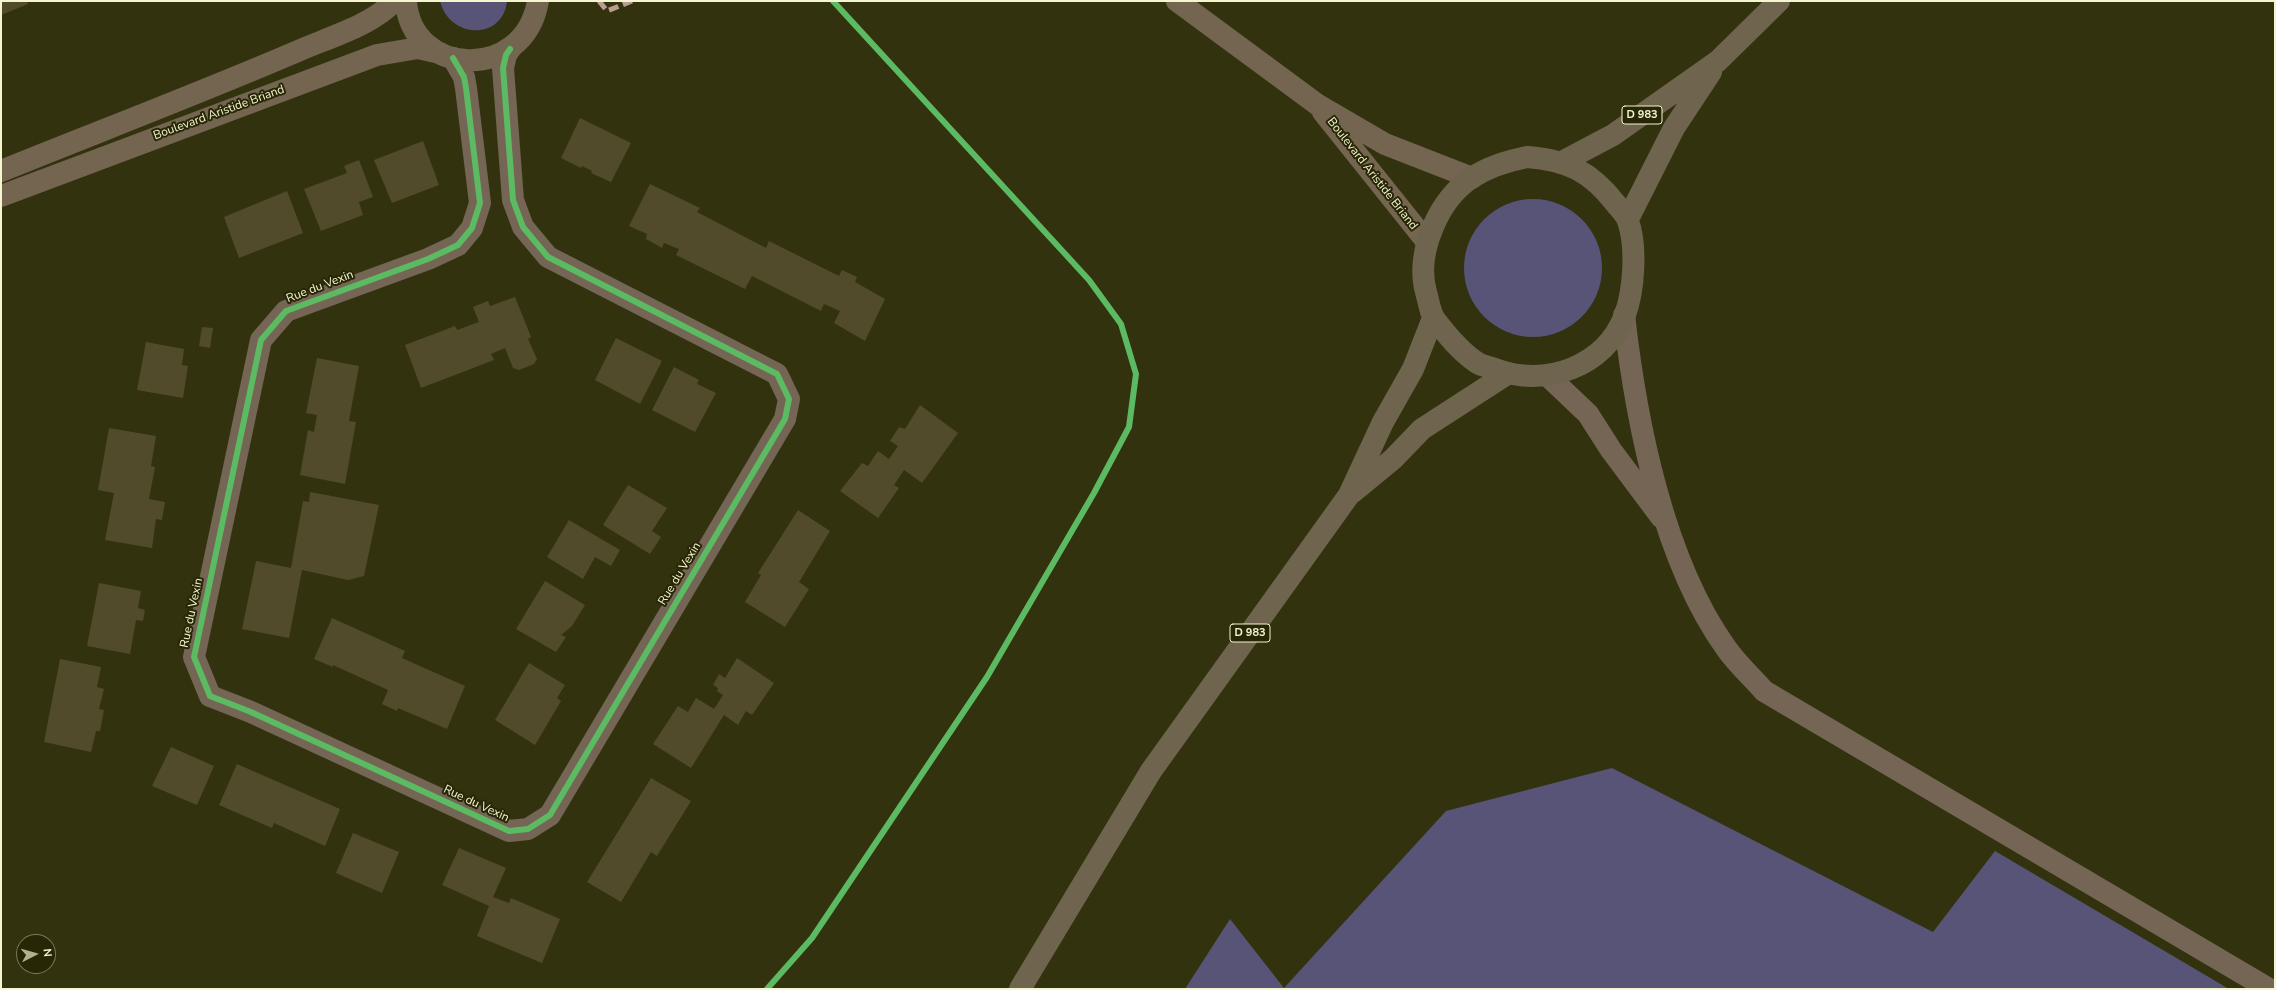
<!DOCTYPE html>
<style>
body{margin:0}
#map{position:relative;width:2276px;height:990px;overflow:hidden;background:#33320f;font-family:"Nunito Sans",sans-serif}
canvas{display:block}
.frame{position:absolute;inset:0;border:2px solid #f5f5d0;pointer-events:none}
.north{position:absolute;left:16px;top:934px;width:40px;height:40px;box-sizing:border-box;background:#272606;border:1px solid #797957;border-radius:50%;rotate:84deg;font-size:11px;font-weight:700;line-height:16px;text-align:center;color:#f5f5d0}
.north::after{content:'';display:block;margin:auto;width:14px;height:18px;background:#b1b18c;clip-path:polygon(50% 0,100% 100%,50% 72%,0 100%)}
</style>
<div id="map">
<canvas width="2276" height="990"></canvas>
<div class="frame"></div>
<div class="north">N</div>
</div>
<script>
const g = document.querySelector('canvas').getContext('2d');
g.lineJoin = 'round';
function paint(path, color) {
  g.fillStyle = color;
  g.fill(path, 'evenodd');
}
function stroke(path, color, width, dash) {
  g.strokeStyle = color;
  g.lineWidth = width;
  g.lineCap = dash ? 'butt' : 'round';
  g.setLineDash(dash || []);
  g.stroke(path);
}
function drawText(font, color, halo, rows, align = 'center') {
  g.font = font + ' "Nunito Sans",sans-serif';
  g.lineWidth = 4;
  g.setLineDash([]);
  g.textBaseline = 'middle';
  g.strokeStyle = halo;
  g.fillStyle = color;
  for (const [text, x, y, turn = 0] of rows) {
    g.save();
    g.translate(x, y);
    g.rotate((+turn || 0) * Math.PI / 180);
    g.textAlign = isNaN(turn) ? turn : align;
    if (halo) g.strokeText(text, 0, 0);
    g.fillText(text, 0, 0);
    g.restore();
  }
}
paint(new Path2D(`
 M440,1h67c-4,40 -58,38 -67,0z
 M1464 268a69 69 0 1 1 138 0a69 69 0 1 1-138 0Z
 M1612,768l321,164 62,-81 234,138h-1044l45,-70 54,69 162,-177z`), '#575477');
paint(new Path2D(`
 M1,1h26l1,3 -27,11z
 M580,118l51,25 -20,39 -20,-9 1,-2 -10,-5 -1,2 -20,-10z
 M423,141l16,44 -47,18 -18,-43z
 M359,160l14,37 -14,5 4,13 -42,16 -17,-42 43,-16 -3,-7z
 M650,184l50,24 -3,4 69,36 3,-7 70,35 3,-6 15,7 -2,5 30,17 -20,42 -31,-18 6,-12 -16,-7 -3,7 -69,-35 -7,13 -69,-34 3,-6 -15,-6 -2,5 -16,-9 1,-5 -18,-8z
 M287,191l16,42 -64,25 -15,-41z
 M515,297l16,40 -3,2 9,20 -3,5 -15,6 -6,-2 -8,-20 -14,6 3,6 -73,28 -16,-43 50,-19 2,4 22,-8 -6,-15 15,-6 2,5z
 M202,327l11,1 -3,20 -11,-2z
 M616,338l46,23 -22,43 -45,-24z
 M146,342l38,7 -2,16 6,1 -5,32 -46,-8z
 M317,358l42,8 -10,55 7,1 -11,62 -45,-9 8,-45 6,2 3,-17 -11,-2z
 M674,367l25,13 -2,4 19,9 -21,39 -43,-22z
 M920,405l38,28 -36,50 -18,-13 -10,15 5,3 -21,30 -38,-27 22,-28 6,3 10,-15 11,8 9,-13 -8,-5 9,-14 6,2z
 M109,428l47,8 -5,30 4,1 -6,32 16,3 -3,18 -6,-1 -4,29 -47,-8 9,-47 -16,-3z
 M628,485l39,23 -15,23 9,6 -11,17 -47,-29z
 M310,492l69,13 -15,71 -16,4 -46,-10 -13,68 -47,-9 14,-68 35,7 12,-67 6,1z
 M798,510l32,21 -31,51 10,7 -24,38 -40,-25 16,-27 -3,-2z
 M569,520l51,30 -9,16 -16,-9 -12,22 -36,-22z
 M545,581l40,24 -13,21 -11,9 5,2 -10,15 -40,-23z
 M99,583l42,8 -3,17 7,2 -2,11 -7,-1 -6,34 -43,-8z
 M332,618l73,33 -3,7 63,28 -18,43 -49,-21 -1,3 -15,-7 6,-14 -55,-25v2l-19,-8z
 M737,658l37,25 -22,32 -6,-4 -8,14 -14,-10 -33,53 -38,-24 25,-38 10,6 8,-14 18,11 9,-14 -6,-4 1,-3 -5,-3 6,-11 6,4z
 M60,659l41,8 -4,20 7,2 -5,20 5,1 -4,21h-4l-5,21 -47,-10z
 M529,663l36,22 -8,13 4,3 -26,44 -40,-25z
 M171,747l43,19 -17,39 -45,-19z
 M237,764l103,45 -15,37 -51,-23 -2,5 -53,-23z
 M651,778l40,23 -34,55 -6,-4 -30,50 -34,-20z
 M353,833l46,19 -17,41 -46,-20z
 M459,848l47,20 -13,29 16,6 2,-5 49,21 -18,44 -65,-27 12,-30 -47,-21z`), '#514b2c');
stroke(new Path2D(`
 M453,58l11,19 2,11 14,115 -8,25 -14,17 -30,14 -142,52 -25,29 -67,317 16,39 41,16 258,119 19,-2 22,-14 235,-396 4,-20 -12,-25 -229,-117 -25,-30 -10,-27 -10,-132 3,-13 4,-6
 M1624,315c12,106 39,245 102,333 11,16 26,29 38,43l505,298
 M1548,376l40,38 23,36 50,67`), '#746555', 22);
stroke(new Path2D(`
 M406,1c5,76 118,82 132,0
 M1177,1l141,104 67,39 87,34
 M1323,112l104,130
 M1,171c99,-40 199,-78 297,-120 29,-13 75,-26 96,-50
 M1,196l376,-141 41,-7 22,5`), '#746550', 22);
stroke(new Path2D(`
 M1527,157c41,3 64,15 89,47 4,5 10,11 12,17 9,25 6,69 -3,94 -20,52 -80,73 -130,54 -6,-2 -13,-3 -19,-7 -16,-11 -28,-26 -40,-41 -6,-7 -7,-19 -10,-29 -11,-39 13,-94 47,-115 17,-11 34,-16 54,-20z
 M1562,162l51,-27 105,-74 61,-60
 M1628,219l46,-91 37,-56
 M1353,492l40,-33 29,-30 85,-55
 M1020,989l131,-218 198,-276 34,-73 30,-53 20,-51`), '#6f654f', 22);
stroke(new Path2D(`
 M599,1l8,10 25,-10`), '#b99d93', 5, [10, 5]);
stroke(new Path2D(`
 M453,58l11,19 2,11 14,115 -8,25 -14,17 -30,14 -142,52 -25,29 -67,317 16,39 41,16 258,119 19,-2 22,-14 235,-396 4,-20 -12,-25 -229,-117 -25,-30 -10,-27 -10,-132 3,-13 4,-6
 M767,989l45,-51 175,-261 107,-184 35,-66 7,-53 -15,-50 -32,-44 -256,-279`), '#5cba63', 6);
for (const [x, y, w] of [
 [1642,115,40],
 [1250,633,40]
]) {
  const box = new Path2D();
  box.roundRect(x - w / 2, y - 9, w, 18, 3);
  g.fillStyle = '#272606';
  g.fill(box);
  stroke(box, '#f5f5d0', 1);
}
drawText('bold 11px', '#f5f5d0', null, [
 ["D 983",1642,115],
 ["D 983",1250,633]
]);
drawText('12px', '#f5f5d0', '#272606', [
 ["Boulevard Aristide Briand",219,113,-20],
 ["Boulevard Aristide Briand",1372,174,52],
 ["Rue du Vexin",320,287,-21],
 ["Rue du Vexin",680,574,-59],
 ["Rue du Vexin",192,613,-78],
 ["Rue du Vexin",476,804,25]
]);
</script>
